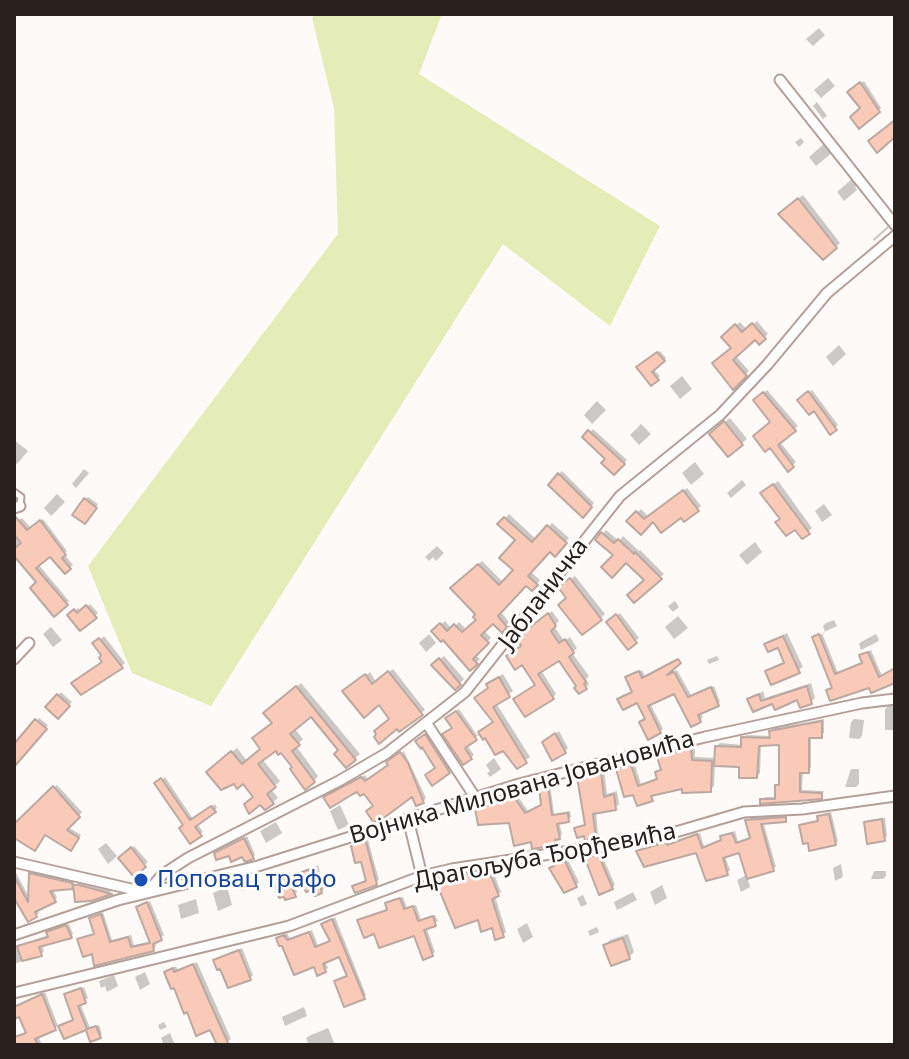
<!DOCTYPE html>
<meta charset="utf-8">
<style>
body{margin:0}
#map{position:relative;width:909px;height:1059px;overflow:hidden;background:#fefaf8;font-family:"Noto Sans",sans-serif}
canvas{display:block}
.frame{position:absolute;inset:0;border:16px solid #28201d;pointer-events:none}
</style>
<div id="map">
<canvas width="909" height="1059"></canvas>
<div class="frame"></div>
</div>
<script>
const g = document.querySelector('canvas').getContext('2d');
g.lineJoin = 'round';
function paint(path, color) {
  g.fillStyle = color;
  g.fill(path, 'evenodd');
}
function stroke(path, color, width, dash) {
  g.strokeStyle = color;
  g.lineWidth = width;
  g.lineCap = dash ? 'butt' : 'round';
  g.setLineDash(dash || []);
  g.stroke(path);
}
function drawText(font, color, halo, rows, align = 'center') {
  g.font = font + ' "Noto Sans",sans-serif';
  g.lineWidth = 6;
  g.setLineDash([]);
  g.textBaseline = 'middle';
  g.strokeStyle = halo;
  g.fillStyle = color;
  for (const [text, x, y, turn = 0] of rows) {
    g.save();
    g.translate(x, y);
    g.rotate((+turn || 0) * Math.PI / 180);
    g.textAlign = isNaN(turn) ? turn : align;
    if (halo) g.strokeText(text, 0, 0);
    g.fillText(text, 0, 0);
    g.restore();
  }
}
paint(new Path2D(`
 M315,14h127l-23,60 241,152 -50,100 -107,-82 -292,462 -79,-33 -44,-107 250,-332 -4,-126 -22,-90z`), '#e4edb8');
paint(new Path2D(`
 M819,28l6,7 -12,11 -7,-7z
 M828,78l7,8 -14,12 -7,-8z
 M864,81l17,27 -22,18 4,-18 -13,-16z
 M817,102l10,14 -4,3 -10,-13z
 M801,138l3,4 -5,5 -4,-5z
 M825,143l8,9 -17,14 -7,-9z
 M853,178l5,6 -3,3 2,3 -13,11 -7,-9z
 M803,195l37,48 -4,4 -51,-37z
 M890,224l1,2 -17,15 -1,-2z
 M757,321l11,13 -9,8 -4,-5 -20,18 14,16 -16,16 -18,-24 18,-16 -9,-10 16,-15 7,8z
 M839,345l7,9 -13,12 -7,-9z
 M660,351l6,7 -13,11 7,7 -8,8 -13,-17z
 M682,376l10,13 -12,10 -10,-13z
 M767,390l31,36 -18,16 16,20 -8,7 -18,-24 3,-23 -17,-22z
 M812,390l26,35 -7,7 -17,-23 -15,-9z
 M597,401l9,9 -14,14 -8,-9z
 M730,418l17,21 -18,15 -12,-25z
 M641,424l10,10 -12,11 -9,-10z
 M593,429l34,31 -13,13 -6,-14 -23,-22z
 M14,440l14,11 -11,13 -3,-2z
 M695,462l9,12 -13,11 -9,-12z
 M84,469l5,4 -13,15 -4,-4z
 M562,471l32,32 -11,12 -33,-31z
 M742,480l4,5 -15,13 -4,-5z
 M778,481l34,47 -4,4 -13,-5 -28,-38z
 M687,488l14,18 -4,3 -16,6 -52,6 12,-12 8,8z
 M57,494l8,8 -14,14 -7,-8z
 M88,497l10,7 -11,15 -2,-20z
 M824,504l8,11 -10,7 -7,-11z
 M509,514l28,26 15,-17 17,15 -14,16 -5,-5 -20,22 10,9 -4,5 -10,-2 -26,28 9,11 -4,5 -12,-6 -9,9 7,8 -16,16 5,5 -10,9 -26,-31 -10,-6 11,-10 7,8 7,-7 8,8 11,-10 -25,-32 29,-27 22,22 11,-13 3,-30 -18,-16z
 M22,518l9,10 12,-9 24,32 -3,3 9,11 -8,7 -14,-18 -13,10 31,37 -15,13 -15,-32 -25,-30v-28z
 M606,530l13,11 4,-5 16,15 1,-1 24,24 -30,26 13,-20 -49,-41z
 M755,542l7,10 -15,13 -8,-10z
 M437,546l7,7 -8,8 -3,-4 -4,4 -4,-4z
 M575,576l30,38 -4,4 -32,-20 -4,-15z
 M675,601l4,6 -6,5 -5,-6z
 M90,604l8,9 -17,15 -11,-13 8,-7 3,4z
 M552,611l7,10 -5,5 10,15 6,-4 7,11 -5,5 17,23 -3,3 3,5 -3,3 -7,-1 -20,-28 -18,12 15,24 -3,3 -16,-13 -14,-39 3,-14z
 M620,613l19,25 -11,9 -19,-25z
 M678,616l10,12 -14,11 -9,-12z
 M834,620l3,6 -15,7 16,40 26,-11 -3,-6 10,-6 11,26 13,-7v10l-25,6 -42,5 5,-3 -19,-49 11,-6 -2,-6 3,-3z
 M51,627l11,13 -9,7 -10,-13z
 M787,633l16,34 -31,16 -5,-11 19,-11 -7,-16 -12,-1z
 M429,634l7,9 -10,9 -7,-9z
 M876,634l3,6 -2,2 -16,8 -2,-6 2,-2z
 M104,636l21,27 -4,4 -17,-6v-6l-9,-11z
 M444,656l20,23 -9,9 -22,-23z
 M717,656l2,4 -10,4 -2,-4z
 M681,658l-17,18 13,-6 14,25 23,-9 6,16 -20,10 3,5 -3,3 -25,-28 -25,11 13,26 -3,3 -13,-14 -9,-18 -15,-4 11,-5 -7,-13 15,-8 3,7z
 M393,669l32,41 -26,19 -20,-26 -31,-15 22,-16 6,10z
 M503,674l10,17 -17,12 34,54 -13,9 -13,-18 -23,-15 -14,12 7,10 -10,7 -13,-47 8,-6 18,26 18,-14 -18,-23 13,-10 -2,-4 4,-4z
 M301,683l59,71 -14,12 -6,-16 -29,-36 -17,14 9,11 -7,7 22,30 -4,5 -20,-14 -13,-17 -5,-2 -14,11 18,22 -9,8 7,9 -13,10 -22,-27 -30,-14 24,-19 10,13 16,-12 11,-27 -3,-14z
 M811,683l4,15 -4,4 -12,-4 -26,3 -19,9 -5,-10 14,-9 2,7z
 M61,692l11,10 -14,14 -10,-9z
 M888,706h7v24h-10v-21z
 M39,718l9,7 -33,38 -1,-17z
 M824,719v14l-3,3h-10v32l-8,3 -1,19 22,1 -3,6 -59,3 3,-3h12v-11l4,-4v-39l-20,1 -1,29 -3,3 -16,-11 -26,-1 -1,22 -4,4 -26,-4 -29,7 -4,6 -17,-6 -16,-23 16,-8 7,22 18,-6 -2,-6 5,-4 -2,-11 3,-3 32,-8v11l22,1v-12l3,-3 23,2 3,-10 25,1 3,-8z
 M854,719l10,1 -2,16 -3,3 -10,-1 2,-16z
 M559,731l9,17 -3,3 -18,-11z
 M428,733l24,36 -3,2 -11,-4 -18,-29z
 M404,751l22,47 -3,3 -6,3 -4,-10 -37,12 -11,-15 -36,4 36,-20 3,5 22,-15 2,-5z
 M494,758l7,11 -11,8 -3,-4 3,-2 -4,-6z
 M604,769l3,25 10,-3 2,13 -4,4 -19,4 2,22 -3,4 -18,-9 10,-6 -8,-45 4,-4z
 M851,769h8v15l-3,3h-11z
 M165,777l28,42 22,-15 2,4 -20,15 6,9 -3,2 -15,-9 -26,-44z
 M550,784l4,30 16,-3 1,6 -12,5 3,12 -5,9 -24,-3 -23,-19 -33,-12 16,-6 3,-5 21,-3 11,16 15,-7 -2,-16z
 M57,785l25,27 -14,15 13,8 -7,11 -28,-13 -32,6v-12z
 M340,805l9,20 -11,5 -8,-19z
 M831,812l7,29 -3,3 -34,-19 19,-6 2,-5z
 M788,815l-3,5 -22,1 13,46 -29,9 3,11 -9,5 -4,-12 11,-6 -8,-24 -15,6 5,14 -3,3 -30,-23 -58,1 61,-18 4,13 19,-7 2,-5 10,-3 3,11 14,-5 -5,-17 3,-2z
 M885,818l2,18 -3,3 -18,-16 3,-3z
 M276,822l6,11 -16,10 -6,-12z
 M247,836l8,19 -2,3 -34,-7z
 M368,840l11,40 -3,3 -22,3 14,-6 -6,-20 -9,-13z
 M106,843l11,13 -9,8 -10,-15z
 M134,846l14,16 -14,12 -13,-16z
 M601,853l14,32 -3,2 -25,-28z
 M567,858l12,24 -3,3 -22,-23z
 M841,864l2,13 -8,4 -2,-13z
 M318,865l6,24 -3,3 -18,-11 -8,4 2,7 -2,3 -18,-9 7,-8z
 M14,869l16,30 1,-25 3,-2 40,9v3l-2,3 -19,2 4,9 -20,11 2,4 -3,3 -19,-18 -3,2z
 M492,869l9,23 -6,4 11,36 -3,3 -65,-52 15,-7 2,2 12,-5 7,-1 1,3z
 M874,871h12v5l-3,3h-12z
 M252,876l3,8 -13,7 -3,-9z
 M78,883l34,8 -21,8 -16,-13z
 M662,885l5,13 -12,7 -5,-13z
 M227,887l5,18 -14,6 -5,-18z
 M633,892l4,8 -20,10 -3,-8z
 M583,895l4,9 -6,3 -4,-9z
 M403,897l4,11 9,-3 5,15 14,-5 3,6 -12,6 9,25 -3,3 -17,-21 -40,-2 -15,-11 29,-12 -2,-5 3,-3z
 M196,899l3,14 -18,6 -3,-14z
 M150,901l14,34 -9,6 1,5 -3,3 -60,3 -14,-12 17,-7 -5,-15 12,-6 9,28 19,-5 3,10 18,-4 -13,-34z
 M335,917l31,78 -2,2 -28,-15 12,-7 -8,-21 -15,7 3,7 -3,2 -47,-32 9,-5 3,6 22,-9 6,16 14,-6 -8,-16z
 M527,923l6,14 -10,6 -6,-14z
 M69,924l4,10 -2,2 -29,9 2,6 -3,3 -27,10v-17l35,-12 2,-5z
 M597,927l2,5 -9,4 -2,-5z
 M628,934l6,18 -5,5 -23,-12 4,-5z
 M242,948l11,27 -3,3 -35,-18z
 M197,962l34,77 -8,6h-4l-8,-17 -45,-55 10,-7 2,4z
 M145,972l5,12 -10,6 -5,-13z
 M114,975l4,11 -11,6 -2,-6 -4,2 -2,-7z
 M84,987l4,11 -8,5 10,25 9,-3 3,9 -10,6 -5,-12 -22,8 -5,-10 15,-7 -9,-24z
 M45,992l13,34 -20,10 4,9h-28v-8l13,-5 -7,-18 -6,-3v-3z
 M304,1007l3,9 -22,10 -3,-9z
 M164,1022l3,5 -7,3 -2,-5z
 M328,1028l7,17h-26l-3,-7 3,-2z
 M170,1033l5,12h-11l-3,-7z`), '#0003');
const building = new Path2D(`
 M860,82l20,30 -21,17 -9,-12 10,-9 -13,-16z
 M895,120v17l-18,16 -9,-12z
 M798,198l39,50 -14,12 -45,-46z
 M752,323l14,16 -7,6 -4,-5 -22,20 14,16 -14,14 -21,-27 19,-15 -10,-11 14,-13 7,8z
 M657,352l8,9 -13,11 7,8 -8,6 -15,-19z
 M808,391l29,39 -7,5 -16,-24 -5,4 -12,-15z
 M763,392l33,39 -18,14 16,22 -6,5 -18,-24 -5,4 -12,-16 17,-14 -17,-22z
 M724,421l19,24 -15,12 -19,-23z
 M588,430l37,34 -11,11 -13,-12 4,-4 -23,-22z
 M558,473l34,34 -9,11 -35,-33z
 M773,484l37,50 -8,5 -7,-9 -9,6 -11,-14 5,-3 -20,-26z
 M683,490l16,21 -15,11 -3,-4 -20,15 -8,-11 -12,13 -15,-14 10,-10 8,8z
 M84,498l13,10 -12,16 -13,-9z
 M14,515l13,15 13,-10 26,35 -4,3 9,11 -6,5 -15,-17 -14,11 32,37 -14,12 -24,-29 6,-6 -22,-26v-7l7,-6 -7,-9z
 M504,517l28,25 15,-17 20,18 -12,14 -5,-5 -22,24 10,9 -6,6 -6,-5 -28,30 9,11 -5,6 -9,-9 -12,11 8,8 -16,16 5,5 -8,7 -27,-31 -2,2 -10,-11 9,-8 7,8 7,-7 8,8 14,-12 -3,-3 2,-3 -25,-26 28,-24 21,21 14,-15 -14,-12 16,-18 -18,-16z
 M601,532l13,11 4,-4 16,15 1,-2 27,27 -28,24 -7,-8 17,-15 -18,-17 -14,15 -11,-11 12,-12 -18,-15z
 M570,578l32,42 -20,15 -24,-30 8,-7 -8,-11z
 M86,605l11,13 -17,13 -13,-16 7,-6 3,4z
 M548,613l8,13 -5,5 8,12 6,-4 9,14 -5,4 17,25 -2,2 3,5 -8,5 -5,-6 2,-2 -17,-25 -21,13 16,25 -29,18 -12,-18 22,-14 -13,-20 -7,5 -9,-14 15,-10 -4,-7 3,-4z
 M616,614l21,29 -9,7 -22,-28z
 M819,634l16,40 27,-11 -3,-8 9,-3 11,25 16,-9v15l-24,10 -2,-5 -39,13 -4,-11 6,-2 -20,-51z
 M783,636l17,37 -29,12 -6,-14 19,-8 -6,-15 -10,4 -4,-8z
 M99,638l24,30 -42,27 -10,-12 31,-21 -3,-4 2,-3 -9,-12z
 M439,658l22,27 -6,5 -24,-25z
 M678,659l3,4 -14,12 7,-3 14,25 23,-10 8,19 -21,9 3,7 -10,5 -17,-33 -26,12 13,27 -13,7 -9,-18 6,-3 -8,-16 -14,7 -6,-11 15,-7 -7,-15 14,-6 3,7z
 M388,671l35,44 -24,17 -2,-3 -18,15 -5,-7 2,-3 -2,-3 15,-12 -10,-14 -15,13 -22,-27 23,-17 7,10z
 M499,677l11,20 -17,10 34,56 -10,6 -14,-18 -8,4 -10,-17 -2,2 -5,-8 15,-10 -19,-24 14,-10 -2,-4z
 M296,686l60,74 -10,8 -12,-14 4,-4 -27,-33 -21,17 10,11 -8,6 23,31 -10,8 -15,-21 2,-2 -11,-14 -3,2 -2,-4 -18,13 18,23 -9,7 7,10 -9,6 -5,-5 -11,9 -5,-10 9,-7 -10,-13 -6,5 -3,-5 -13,6 -15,-18 25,-21 11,13 18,-15 -8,-11 20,-15 -9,-10z
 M807,686l5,18 -12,4 -3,-8 -22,10 -3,-6 -19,8 -6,-13 12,-5 2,7z
 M57,694l13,12 -12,13 -13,-12z
 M456,711l21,29 -12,8 7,11 -9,6 -21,-31 10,-6 -7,-10z
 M35,719l12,10 -33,38v-23z
 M822,721v17h-13v35h-9v19l22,1v6l-62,5v-5h15v-14h4v-40l-20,1 -2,32h-18v-11l-25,-1 1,-20 26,1v-10l29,1 -1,-7z
 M555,733l11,20 -14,8 -10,-19z
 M425,734l25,39 -18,13 -7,-11 10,-7 -13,-21 -1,2 -6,-8z
 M691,748l1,12 20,1 -1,31 -29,1v-4l-31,7 2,5 -16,5 -4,-11 -9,2 -8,-28 15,-4 7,21 19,-7 -2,-7 6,-2 -4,-13z
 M400,752l8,11 16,40 -8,3 -4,-9 -31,23 -8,2 -7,-11 7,-5 -9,-12 -4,2 -3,-4 -4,2 -23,14 -7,-11 38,-20 4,4 23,-16 -2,-3z
 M601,771l3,26 10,-3 2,16 -23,4 3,25 -11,2 -1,-5 -7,2 -3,-10 11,-3 -8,-48z
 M161,778l29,42 21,-14 5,6 -21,15 7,9 -12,8 -11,-16 4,-3 -29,-42z
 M53,786l27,31 -13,13 12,8 -8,13 -26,-16 -10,16 -21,-13v-14z
 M548,786l4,29 16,-2 1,9 -12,2 3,15 -5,1 3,5 -26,4 -1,-7 -17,4 -5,-23 -31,2 -3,-17 17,-3 -1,-4 10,-3 13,-1 11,16 16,-8 -2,-18z
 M829,814l7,31 -27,6 -1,-8 -5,1 -4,-19 19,-4 -1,-5z
 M786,817v5l-25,2 13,47 -27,8 -8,-26 -16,5 5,17 -22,6 -10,-28 -52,14 -8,-16 31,-9v3l30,-11 5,14 19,-8 -1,-4 12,-3 4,10 14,-5 -5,-18z
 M882,819l3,22 -18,3 -3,-22z
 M244,838l10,21 -9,3 -3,-5 -11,5 -2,-6 -13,4 -2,-7z
 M366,842l11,43 -22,8 -3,-7 14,-5 -5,-19 -6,1 -4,-17z
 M131,847l15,20 -12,10 -16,-19z
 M598,854l15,35 -14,6 -14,-36z
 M564,859l13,28 -13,6 -15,-25 5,-2 -3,-5z
 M315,867l7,26 -7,3 -2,-6 -7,2 -4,-8 -10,4 4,9 -11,3 -1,-3 -5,1 -4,-13 5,-1 -1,-3z
 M489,871l10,25 -7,3 12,38 -9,3 -3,-12 -11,4 -3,-12 -23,8 -19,-46 14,-5 2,3 10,-5 9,-1 1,2z
 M29,873l43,10 1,6 -23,2 6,11 -21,10 2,5 -9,5 -14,-24v-22l14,26z
 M73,885h6l33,9 -21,7 -16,1z
 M400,898l4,11 9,-3 5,15 15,-5 3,10 -12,4 9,26 -10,4 -9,-24 -35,12 -5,-14 -10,4 -7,-18 30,-10 -2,-7z
 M147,902l15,38 -9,4 1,7 -60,15 -2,-12 -9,3 -6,-18 17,-5 -5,-16 12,-4 9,28 18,-5 3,10 19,-4 -14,-36z
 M332,919l33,80 -21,8 -10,-26 13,-5 -8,-19 -16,7 3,8 -9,4 -3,-9 -20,8 -12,-29h-3l-3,-8 8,-3 3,5 22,-8 6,15 15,-6 -9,-17z
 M66,925l6,13 -33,9 3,9 -20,5 -5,-15 31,-9 -2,-5z
 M623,938l7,21 -19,7 -8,-21z
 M239,950l12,30 -23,8 -8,-19 -3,1 -4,-10z
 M193,964l17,39 19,42h-12l-7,-15 -14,6 -9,-24 -3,2 -10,-26 -3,1 -7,-17 9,-4 1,4z
 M81,988l5,15 -8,3 9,23 9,-3 5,12 -11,4 -4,-12 -22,9 -6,-13 15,-6 -9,-26z
 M42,994l14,36 -21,9 3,6h-24v-8l12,-4 -7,-16 -5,2v-12z`);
paint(building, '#facab8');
stroke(building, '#bca8a0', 2);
const lane = new Path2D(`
 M14,492l7,5 -1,8`);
const street = new Path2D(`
 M780,80l115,145
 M14,508l6,-2
 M14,659l15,-16
 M427,724l48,73
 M408,819l14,57
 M14,862l130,30
 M147,893l15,-18 26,-17 151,-77 48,-28 78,-61 155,-196 100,-81 47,-50 60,-72 68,-57
 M14,935l104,-35 140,-34 261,-82 186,-47 157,-34 33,-4
 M14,993l275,-67 133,-50 30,-7 203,-31 89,-26 58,-3 93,-13`);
stroke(lane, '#b4a099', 9);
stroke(street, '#b4a099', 13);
stroke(lane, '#fff', 5);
stroke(street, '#fff', 9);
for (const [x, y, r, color] of [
 [141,880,8,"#1a4fb4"]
]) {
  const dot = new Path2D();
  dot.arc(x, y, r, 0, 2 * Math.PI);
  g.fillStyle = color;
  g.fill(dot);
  stroke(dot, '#fff', 3);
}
drawText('24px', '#28201d', '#fff', [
 ["Јабланичка",544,594,-53],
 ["Војника Милована Јовановића",522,788,-16],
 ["Драгољуба Ђорђевића",545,857,-11]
]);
drawText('24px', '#164399', '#fff', [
 ["Поповац трафо",157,880]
], 'left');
</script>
